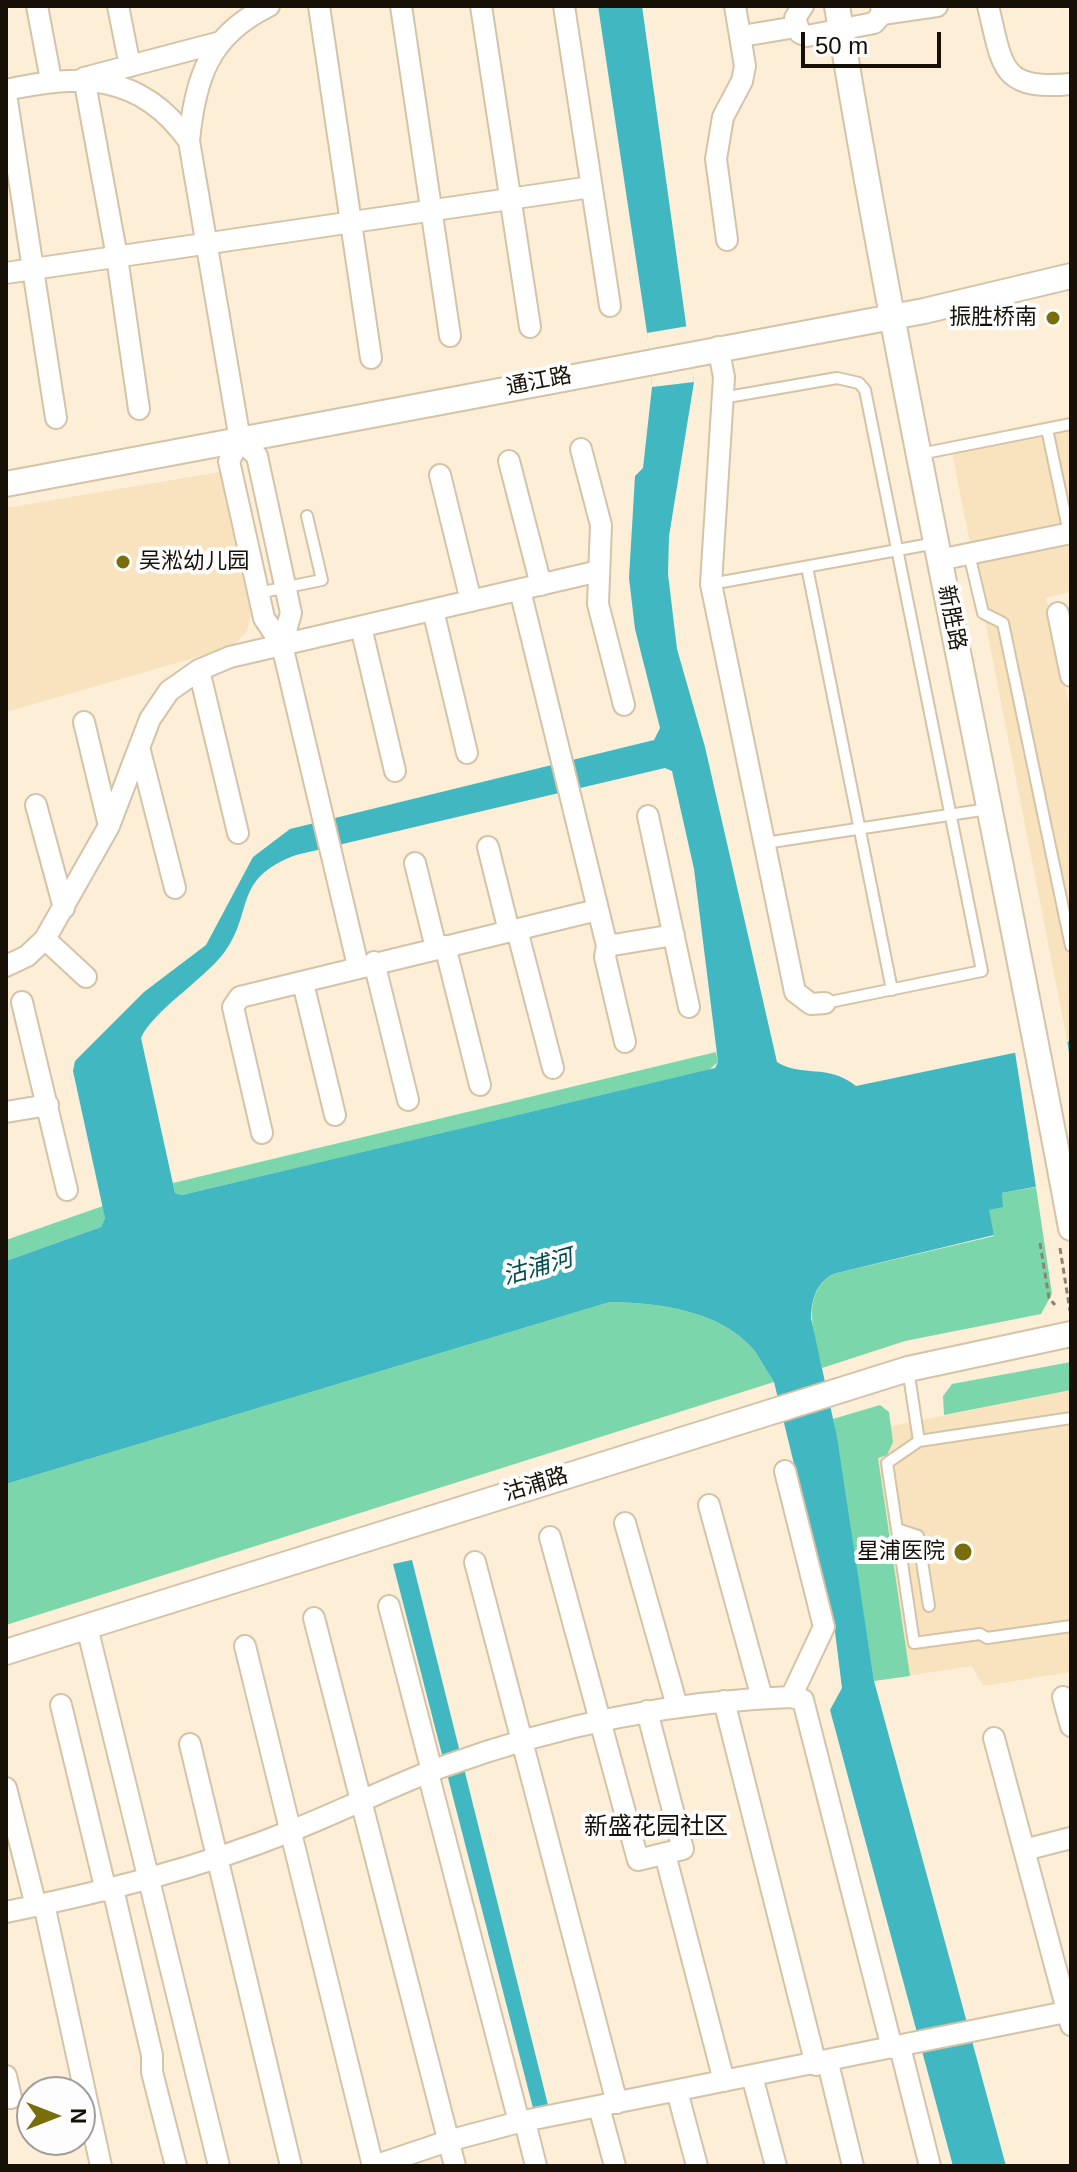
<!DOCTYPE html>
<meta charset="utf-8">
<style>
body{margin:0}
#map{position:relative;width:1077px;height:2172px;overflow:hidden;background:#fceed7;font-family:Helvetica,sans-serif}
canvas{display:block}
.frame{position:absolute;inset:0;border:8px solid #161006;pointer-events:none}
.north{position:absolute;left:16px;top:2076px;width:80px;height:80px;box-sizing:border-box;background:#fdfdfd;border:2px solid #a19e9a;border-radius:50%;rotate:90deg;font-size:22px;font-weight:700;line-height:32px;text-align:center;color:#161006}
.north::after{content:'';display:block;margin:auto;width:28px;height:36px;background:#796e0b;clip-path:polygon(50% 0,100% 100%,50% 72%,0 100%)}
.scale{position:absolute;left:801px;top:32px;width:140px;height:36px;box-sizing:border-box;border:4px solid #161006;border-top:0;padding-left:10px;font-size:24px;line-height:28px;white-space:nowrap;color:#161006;-webkit-text-stroke:6px #fdfdfd;paint-order:stroke}
</style>
<div id="map">
<canvas width="1077" height="2172"></canvas>
<div class="frame"></div>
<div class="north">N</div>
<div class="scale">50 m</div>
</div>
<script>
const g = document.querySelector('canvas').getContext('2d');
g.lineJoin = 'round';
function paint(path, color) {
  g.fillStyle = color;
  g.fill(path, 'evenodd');
}
function stroke(path, color, width, dash) {
  g.strokeStyle = color;
  g.lineWidth = width;
  g.lineCap = dash ? 'butt' : 'round';
  g.setLineDash(dash || []);
  g.stroke(path);
}
function drawText(font, color, halo, rows, align = 'center') {
  g.font = font + ' Helvetica,"Noto Sans SC",sans-serif';
  g.lineWidth = 8;
  g.setLineDash([]);
  g.textBaseline = 'middle';
  g.strokeStyle = halo;
  g.fillStyle = color;
  for (const [text, x, y, turn = 0] of rows) {
    g.save();
    g.translate(x, y);
    g.rotate((+turn || 0) * Math.PI / 180);
    g.textAlign = isNaN(turn) ? turn : align;
    if (halo) g.strokeText(text, 0, 0);
    g.fillText(text, 0, 0);
    g.restore();
  }
}
paint(new Path2D(`
 M1071,416v176l-25,6 25,114v329l-4,-1 -117,-599z
 M220,472l31,143 -4,16 -15,16 -226,65v-204z
 M1071,1390v282l-88,14 -11,-20 -98,15 -37,-244z`), '#f9e3bf');
paint(new Path2D(`
 M716,1052l2,10 -9,8 -527,125 -7,-2 -2,-10z
 M1036,1187l16,107 -11,20 -136,27 -83,27c-7,-32 -23,-73 11,-94l161,-38 -6,-27 14,-16z
 M103,1206l2,12 -4,9 -95,34v-21z
 M610,1302c48,1 110,8 144,48 7,10 13,22 20,32l-768,243v-141z
 M1071,1362v28l-127,25 -1,-19 9,-12z
 M880,1405l9,7 4,30 -6,13 -9,3 32,218 -36,5 -41,-262z`), '#7bd7ab');
paint(new Path2D(`
 M598,6h44l52,376 -25,154 -1,38 9,75 28,98 72,315c26,16 50,1 79,24l215,-45v139l-69,13 1,14 -14,3 5,25 -161,39c-18,11 -21,25 -22,44l26,119 37,244 132,485h-53l-123,-456 12,-22 -7,-56 -61,-250c-7,-10 -13,-22 -20,-32 -34,-40 -96,-47 -144,-48l-604,182v-223l95,-34 4,-9 -32,-147 2,-10 69,-69 62,-47 47,-88 37,-28 364,-89 6,-12 -25,-99 -6,-51 6,-102 8,-8 9,-81 -4,-48zM665,768l7,3 22,98 24,193 -3,6 -533,127 -7,-2 -34,-155c11,-26 63,-59 82,-84 32,-41 8,-75 73,-99z
 M412,1560l136,545 -15,3 -140,-544z`), '#41b8c1');
paint(new Path2D(`
 M688,326l6,56 -42,5 -5,-54z
 M1067,1040l4,24v116l-35,7 -21,-135z`), '#fceed7');
const service = new Path2D(`
 M722,398l115,-20 22,5 6,7 117,581 -157,32
 M1047,429l22,104
 M920,454l151,-30
 M969,554l14,59 20,10 68,323
 M807,567l85,423
 M711,584l225,-41
 M258,593l64,-13 -15,-64
 M765,843l223,-34
 M908,1369l11,72
 M1071,1418l-152,23 -32,22 27,180 66,-9 7,4 84,-12
 M897,1529l21,7 11,70`);
const minor = new Path2D(`
 M37,6l14,74
 M118,6l12,60
 M319,6l52,352
 M401,6l49,330
 M481,6l49,321
 M564,6l46,300
 M803,6l-8,12 5,15 7,3 67,-13 8,-9 -1,-8
 M988,6c15,60 11,85 83,78
 M882,14l55,-8
 M742,36l54,-9
 M6,90c75,-16 134,-18 183,51l51,299 -11,21 35,157 18,27 76,321
 M6,94l50,324
 M189,141c6,-63 20,-106 80,-135
 M727,240l-11,-81 7,-42 19,-36 3,-15 -10,-60
 M6,273l585,-86
 M718,347l6,30 -13,207 84,408 16,12 14,-1
 M139,409l-22,-152 -33,-179 133,-35
 M240,440l17,16 34,157 -9,32
 M581,449l20,76 -3,79 26,101
 M509,461l32,124
 M440,475l31,126
 M939,560l132,-27
 M520,590l87,356 -2,11 20,85
 M433,610l34,143
 M1058,613l13,63
 M361,627l34,144
 M199,670l39,163
 M84,722l25,104
 M139,747l36,141
 M36,805l28,103
 M648,816l41,191
 M488,847l21,84
 M415,863l21,85
 M517,930l36,138
 M45,939l41,38
 M445,946l35,139
 M607,946l67,-11
 M374,962l34,138
 M6,966l21,-10 18,-17 64,-113 41,-107 19,-28 30,-21 31,-13 369,-86
 M303,983l32,132
 M22,1002l45,188
 M6,1112l42,-7
 M262,1133l-29,-126 7,-10 357,-87
 M785,1471l39,156 -33,70
 M709,1505l53,193
 M625,1523l52,183
 M550,1537l88,323 45,-11 -36,-138
 M475,1562l142,541
 M389,1606l43,165
 M314,1618l141,548
 M87,1627l132,539
 M245,1646l128,520
 M1063,1697l8,29
 M724,1701l92,364
 M61,1705l45,186
 M994,1738l77,287
 M190,1744l101,422
 M428,1773l91,349
 M6,1788l30,118
 M1024,1850l47,-12
 M665,1854l59,227
 M113,1889l39,166v17l24,94
 M44,1904l57,262
 M6,1912c97,-20 193,-44 285,-81 51,-20 100,-45 151,-64 113,-41 229,-66 349,-70l12,3 89,348
 M900,2047l30,119
 M828,2063l25,103
 M6,2076l5,22
 M752,2076l24,90
 M677,2091l20,75
 M599,2107l16,59
 M525,2122l11,44
 M374,2166l74,-25 71,-19 552,-111`);
const tertiary = new Path2D(`
 M837,6c67,409 159,814 234,1222
 M6,484l918,-173 147,-35
 M6,1652l902,-283 163,-35`);
stroke(service, '#d4c3a7', 14);
stroke(minor, '#d4c3a7', 24);
stroke(tertiary, '#d4c3a7', 28);
stroke(new Path2D(`
 M1040,1243l9,55 6,7
 M1060,1248l10,63`), '#8d8372', 3, [6, 4]);
stroke(service, '#fff', 10);
stroke(minor, '#fff', 20);
stroke(tertiary, '#fff', 24);
for (const [x, y, r, color] of [
 [1053,318,8,"#796e0b"],
 [123,562,8,"#796e0b"],
 [963,1552,10,"#796e0b"]
]) {
  const dot = new Path2D();
  dot.arc(x, y, r, 0, 2 * Math.PI);
  g.fillStyle = color;
  g.fill(dot);
  stroke(dot, '#fdfdfd', 3);
}
drawText('22px', '#161006', '#fdfdfd', [
 ["振胜桥南",1037,318],
 ["吴淞幼儿园",139,562,"left"],
 ["星浦医院",945,1552]
], 'right');
drawText('22px', '#161006', '#fdfdfd', [
 ["通江路",539,382,-11],
 ["新胜路",951,618,79],
 ["沽浦路",536,1485,-17]
]);
drawText('italic 24px', '#034d52', '#fdfdfd', [
 ["沽浦河",538,1268,-16]
]);
drawText('24px', '#161006', '#fdfdfd', [
 ["新盛花园社区",656,1827]
]);
</script>
